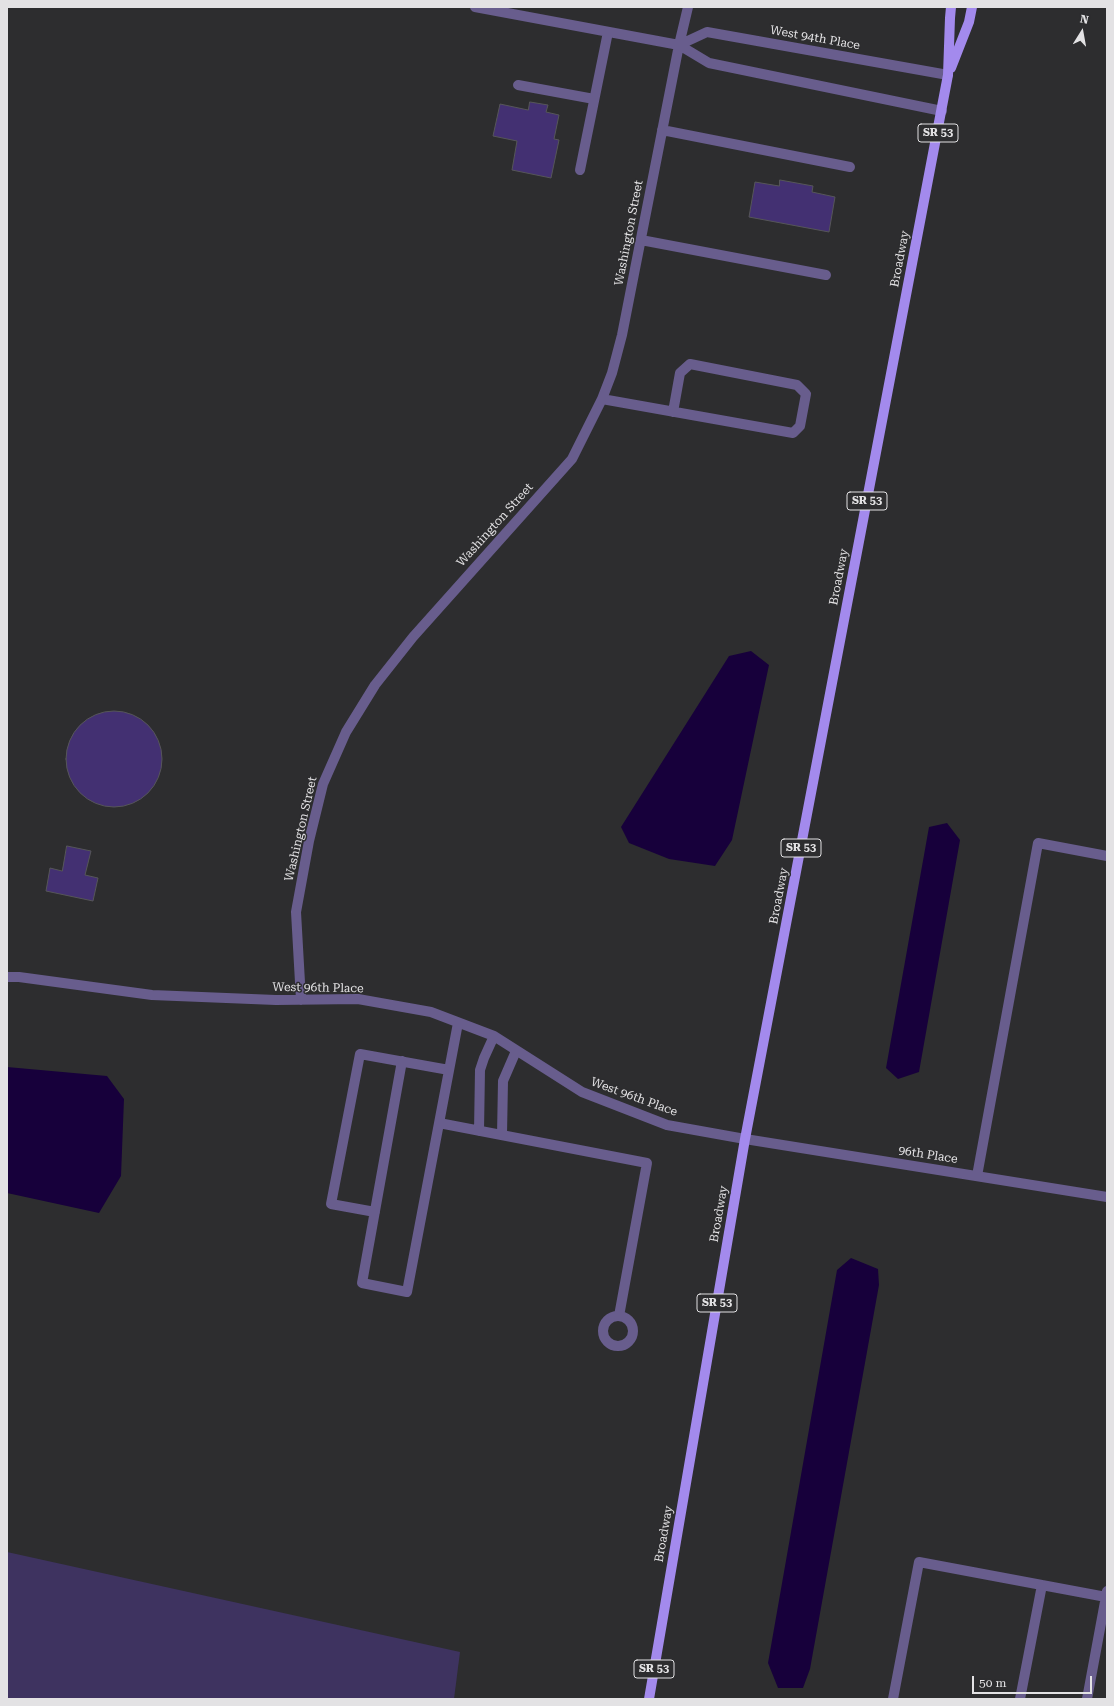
<!DOCTYPE html>
<style>
body{margin:0}
#map{position:relative;width:1114px;height:1706px;overflow:hidden;background:#2d2d2f;font-family:"Roboto Serif",serif}
canvas{display:block}
.frame{position:absolute;inset:0;border:8px solid #e3e2e4;pointer-events:none}
.north{position:absolute;left:1062px;top:12px;width:40px;height:40px;-webkit-text-stroke:3px #2d2d2f;paint-order:stroke;rotate:11deg;font-size:11px;font-weight:700;line-height:16px;text-align:center;color:#e3e2e4}
.north::after{content:'';display:block;margin:auto;width:14px;height:18px;background:#e3e2e4;clip-path:polygon(50% 0,100% 100%,50% 72%,0 100%)}
.scale{position:absolute;left:972px;top:1676px;width:120px;height:18px;box-sizing:border-box;border:2px solid #e3e2e4;border-top:0;padding-left:5px;font-size:12px;line-height:14px;white-space:nowrap;color:#e3e2e4;-webkit-text-stroke:3px #2d2d2f;paint-order:stroke}
</style>
<div id="map">
<canvas width="1114" height="1706"></canvas>
<div class="frame"></div>
<div class="north">N</div>
<div class="scale">50 m</div>
</div>
<script>
const g = document.querySelector('canvas').getContext('2d');
g.lineJoin = 'round';
function paint(path, color) {
  g.fillStyle = color;
  g.fill(path, 'evenodd');
}
function stroke(path, color, width, dash) {
  g.strokeStyle = color;
  g.lineWidth = width;
  g.lineCap = dash ? 'butt' : 'round';
  g.setLineDash(dash || []);
  g.stroke(path);
}
function drawText(font, color, halo, rows, align = 'center') {
  g.font = font + ' "Roboto Serif",serif';
  g.lineWidth = 3;
  g.setLineDash([]);
  g.textBaseline = 'middle';
  g.strokeStyle = halo;
  g.fillStyle = color;
  for (const [text, x, y, turn = 0] of rows) {
    g.save();
    g.translate(x, y);
    g.rotate((+turn || 0) * Math.PI / 180);
    g.textAlign = isNaN(turn) ? turn : align;
    if (halo) g.strokeText(text, 0, 0);
    g.fillText(text, 0, 0);
    g.restore();
  }
}
paint(new Path2D(`
 M7,1552l453,100 -6,47h-447z`), '#3e3360');
paint(new Path2D(`
 M751,651l18,14 -37,175 -17,26 -46,-7 -40,-16 -8,-16 108,-171z
 M947,823l13,17 -41,232 -21,7 -12,-11 43,-241z
 M7,1067l100,9 17,23 -3,77 -22,37 -92,-20z
 M851,1258l27,11 1,16 -69,384 -7,19h-25l-10,-25 69,-393z`), '#17003b');
const building = new Path2D(`
 M530,102l18,3 -2,7 13,3 -5,24 5,1 -8,38 -39,-8 5,-29 -24,-5 7,-32 28,6z
 M780,180l33,6 -1,6 23,5 -6,35 -80,-15 6,-35 24,4z
 M66 759a48 48 0 1 1 96 0a48 48 0 1 1-96 0Z
 M67,846l24,5 -6,24 13,3 -5,23 -47,-10 4,-23 12,3z`);
paint(building, '#433072');
stroke(building, '#565659', 1);
stroke(new Path2D(`
 M475,7l204,38 30,18 233,48
 M679,45l28,-13 241,43
 M518,85l76,14
 M662,130l188,37
 M580,170l28,-138
 M641,240l185,35
 M602,399l191,34 7,-7 6,-32 -9,-9 -107,-21 -10,9 -7,39
 M7,977h12l133,18 124,5 82,-1 73,13 63,24 88,56 85,33 78,14 362,58
 M301,1000l-5,-88 13,-71 14,-57 23,-52 29,-47 38,-48 159,-178 30,-60 10,-26 10,-38 57,-290 9,-38
 M402,1061l-40,222 45,9 51,-269
 M439,1123l208,40 -28,153
 M479,1131l1,-61 4,-12 10,-22
 M502,1135l1,-54 13,-30
 M977,1176l61,-333 69,13
 M375,1212l-44,-8 29,-150 89,16
 M603 1331a15 15 0 1 1 30 0a15 15 0 1 1-30 0Z
 M893,1699l26,-137 187,35
 M1020,1699l22,-114
 M1087,1699l20,-108`), '#685d8d', 10);
stroke(new Path2D(`
 M951,68l18,-46 3,-15
 M649,1699l96,-560 203,-1064 2,-57 1,-11`), '#a38aed', 10);
for (const [x, y, w] of [
 [938,133,40],
 [867,501,40],
 [801,848,40],
 [717,1303,40],
 [654,1669,40]
]) {
  const box = new Path2D();
  box.roundRect(x - w / 2, y - 9, w, 18, 3);
  g.fillStyle = '#2d2d2f';
  g.fill(box);
  stroke(box, '#e3e2e4', 1);
}
drawText('bold 11px', '#e3e2e4', null, [
 ["SR 53",938,133],
 ["SR 53",867,501],
 ["SR 53",801,848],
 ["SR 53",717,1303],
 ["SR 53",654,1669]
]);
drawText('12px', '#e3e2e4', '#2d2d2f', [
 ["West 94th Place",815,38,10],
 ["Washington Street",629,233,-79],
 ["Broadway",900,259,-79],
 ["Washington Street",495,525,-48],
 ["Broadway",839,577,-79],
 ["Washington Street",301,829,-77],
 ["Broadway",779,896,-79],
 ["West 96th Place",318,988,1],
 ["West 96th Place",634,1097,20],
 ["96th Place",928,1155,9],
 ["Broadway",719,1214,-80],
 ["Broadway",664,1534,-80]
]);
</script>
